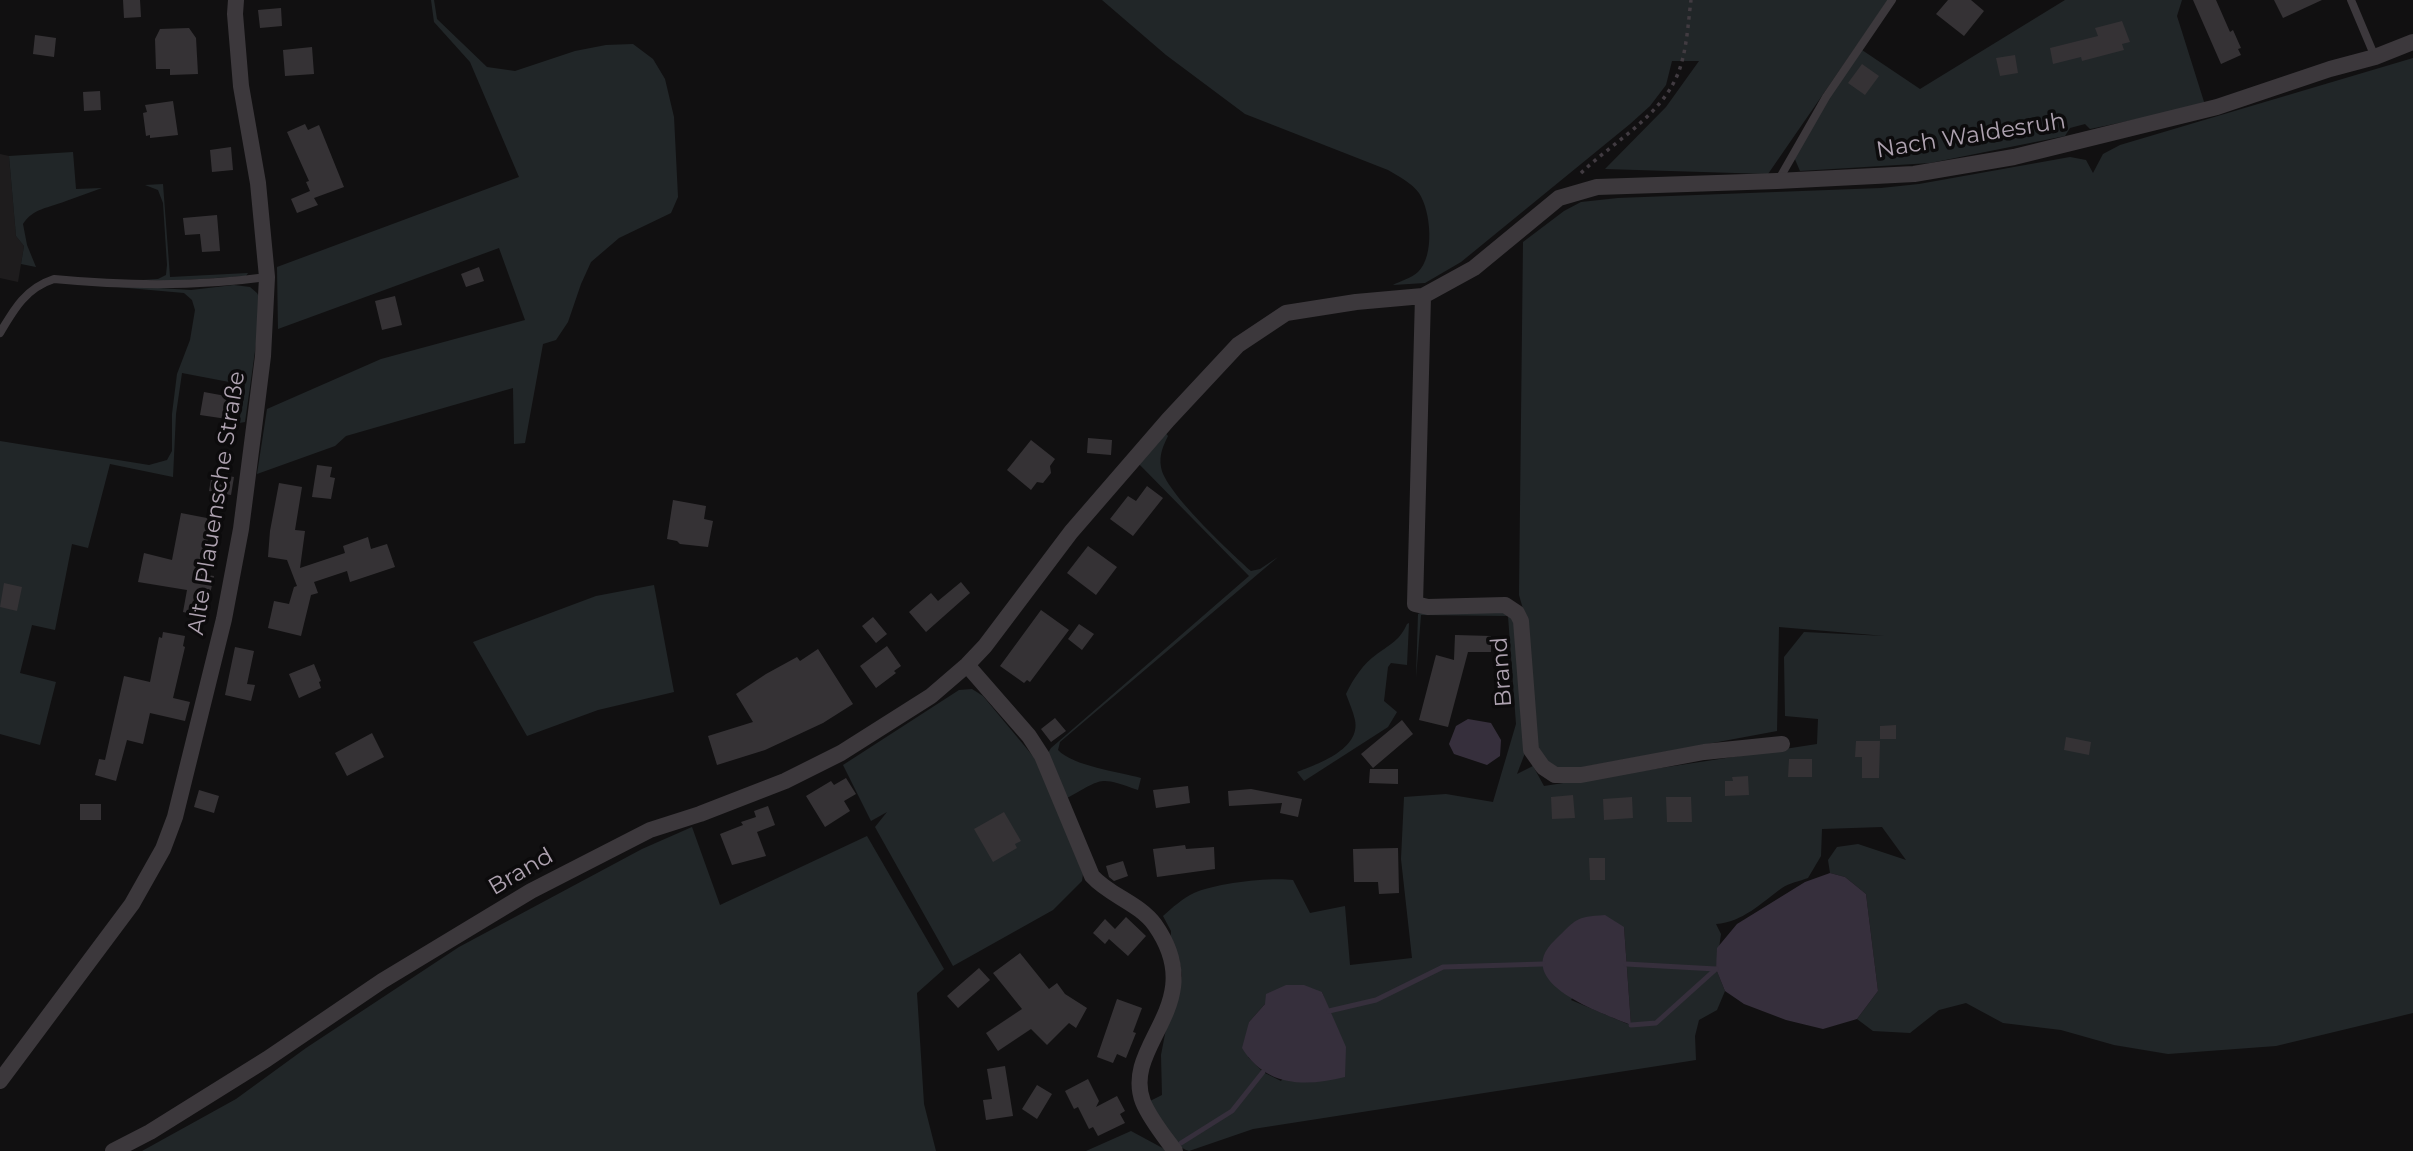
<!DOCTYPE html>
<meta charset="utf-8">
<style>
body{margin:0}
canvas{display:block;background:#111011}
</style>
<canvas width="2413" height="1151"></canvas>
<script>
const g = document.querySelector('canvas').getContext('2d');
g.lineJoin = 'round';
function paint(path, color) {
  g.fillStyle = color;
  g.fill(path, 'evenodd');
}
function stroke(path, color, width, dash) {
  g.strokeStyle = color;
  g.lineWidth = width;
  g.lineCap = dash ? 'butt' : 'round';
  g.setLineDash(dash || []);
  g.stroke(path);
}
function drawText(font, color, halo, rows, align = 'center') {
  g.font = font + ' Montserrat,sans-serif';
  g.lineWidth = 7;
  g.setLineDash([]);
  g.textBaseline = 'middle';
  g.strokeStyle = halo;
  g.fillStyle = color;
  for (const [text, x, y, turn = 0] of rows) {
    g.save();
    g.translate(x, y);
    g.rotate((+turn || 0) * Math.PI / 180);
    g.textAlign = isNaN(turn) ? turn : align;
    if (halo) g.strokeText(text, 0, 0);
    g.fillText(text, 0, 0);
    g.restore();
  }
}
paint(new Path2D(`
 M0,154l9,2 7,80 8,10 -6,36 -18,-4z`), '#1e1c1d');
paint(new Path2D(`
 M431,0h3l3,19 50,48 28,4 60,-20 31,-6 27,-1 20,15 12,20 9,38 4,80 -7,16 -52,25 -28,24 -10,22 -13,38 -12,18 -13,4 -18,99 -11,1 -1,-56 -167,48 -11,10 -78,28 10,-65 114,-50 144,-39 -26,-72 -221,81 -1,-62 242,-90 -49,-115 -36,-40z
 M1102,0h786l-120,174 -163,-5 61,-62 33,-46h-27l-6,24 -16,21 -20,18 -169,138 -36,21 -32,2c7,-4 19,-7 25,-13 17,-16 13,-61 1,-79 -7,-10 -21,-17 -31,-23l-143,-56 -79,-59z
 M2065,0h117l-5,16 28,89 -115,24 -5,-5 -15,4 -5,8 -135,27 -130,8 -6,-14 31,-57 37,-50 58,39z
 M2413,58v955l-137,33 -108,8 -54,-9 -53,-15 -58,-7 -37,-20 -27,7 -29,23 -37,-2 -16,-12 21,-28 -12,-97 -21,-17 -15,-4 -2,-13 9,-13 21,-3 48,16 -24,-33 -60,2 -1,27 -13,22c-8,3 -19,5 -26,10 -21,15 -39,34 -66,36l5,10 -5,35 9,22 -8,19 -18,10 -4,16 1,24 -443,69 -64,22c-18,-5 -32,-33 -39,-50l12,-6 -1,-40 5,-26 11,-27 5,-26 -3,-18 -8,-18v-9l-8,-15c10,-9 19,-17 31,-23 22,-10 76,-16 99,-13l17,33 35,-7 5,59 62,-7 -11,-99 3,-62 42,-3 47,8 23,-78 -8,-108 -87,-1 -5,63 2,-64 4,-2 77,-2 15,8 11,135 -8,21 16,-8 11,20 273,-42 1,-25 -33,-3 -1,-59 20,-25 81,4 -106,-9 -2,104 -220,41 -18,-14 -12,-135 -8,-28 4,-353 41,-31 17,-9 37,-4 263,-10 38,-4 151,-27 16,3 7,13 10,-19 17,-9zM1624,927l7,98h-1l-59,-25zM1322,992l7,19 -48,70 -18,-9 -15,-15 1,-35 16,-18z
 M73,152l3,37 26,-1c-12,4 -24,9 -36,13 -17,7 -33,7 -43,23l4,21 9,22 -15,-3 3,-18 -8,-10 -7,-80z
 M163,184l7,93 78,-4 -2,3 -76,5 -28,-1 16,-1 8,-4 1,-10 -4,-62 -5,-13 -13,-5z
 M61,282l130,8 43,-5 16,2 7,6 3,6 -2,31 -13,92 -6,1 6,-38 -63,-12 -6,41 -3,63 -63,-13 -22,84 -16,-4 -17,86 -23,-5 -12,48 36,9 -16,63 -40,-11v-293l149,24 18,-5 5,-9v-37l5,-40 13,-34 5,-30 -3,-10 -8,-7z
 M1164,431l4,5c-5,10 -9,19 -7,31 3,24 70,86 90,104l9,-2 18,-12 -218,185 -2,8c15,16 61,22 83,28l-3,12c-40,-14 -34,-12 -71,8l-19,-45 3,-5 198,-172 -112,-114z
 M654,585l20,107 -76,18 -71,26 -54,-94 123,-46z
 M1409,623l-2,42 -16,-2 -3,4 -4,34 13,11 -9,15 -84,54 -7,-9c21,-8 64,-23 58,-52 -2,-9 -6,-18 -9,-26 7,-15 17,-30 31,-40 14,-10 23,-14 30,-30z
 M972,689l11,7 59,71 41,107 -1,7 -29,29 -100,56 -78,-139 12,-15 -16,9 -28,-56 116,-75z
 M692,827l28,78 147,-69 77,133 -27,24 7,111 12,47h-794l94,-52 70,-51 153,-101 183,-98z
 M1131,1131l37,20h-82z`), '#212628');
paint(new Path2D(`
 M1468,719l23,4 10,17 -1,16 -13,9 -33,-11 -5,-10 7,-18z
 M1830,873l15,4 21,17 12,97 -21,28 -34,10 -37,-9 -42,-16 -19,-13 -9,-22 1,-21 20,-24 68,-42z
 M1605,915l19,12 7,98c-28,-12 -122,-42 -76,-85 22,-21 19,-23 50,-25z
 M1286,985h18l18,7 24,55 -1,30c-40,10 -79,10 -103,-29l7,-26 16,-18 1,-10z`), '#362f3c');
stroke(new Path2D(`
 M1626,964l90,5
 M1329,1011l47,-11 67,-33 100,-3
 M1631,1025l25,-2 60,-54
 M1181,1143l51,-32 31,-39`), '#362f3c', 5);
paint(new Path2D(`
 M123,0h17l1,17 -17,1z
 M1948,0h23l13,11 -20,25 -28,-22z
 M2193,0h23l14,32 3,-2 8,18 -3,1 3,6 -20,9z
 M2274,0h48l-39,18z
 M281,8l1,18 -22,2 -2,-18z
 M2122,21l8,21 -8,2 2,6 -42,11 -1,-4 -28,7 -3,-16 48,-12 -3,-8z
 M189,28l7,10 2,36 -28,1v-6h-14l-1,-30 5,-10z
 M35,35l21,3 -2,19 -21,-3z
 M312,47l2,27 -29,2 -2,-26z
 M2015,55l3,18 -18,3 -4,-18z
 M1862,64l17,12 -14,19 -17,-12z
 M100,91l1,19 -17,1 -1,-19z
 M173,101l5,34 -28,3v-3l-4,1 -3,-23 4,-1 -2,-7z
 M305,124l3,6 11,-5 25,62 -30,11 4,7 -21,8 -6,-14 19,-8 -4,-9 3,-1 -22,-49z
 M231,147l2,23 -21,2 -2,-22z
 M217,215l3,36 -18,1 -2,-18 -15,1 -2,-17z
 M479,267l5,14 -18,6 -5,-13z
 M395,296l7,29 -20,5 -7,-29z
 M204,392l27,5 -4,22 -27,-4z
 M1088,438l24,2 -1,15 -24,-2z
 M1031,440l24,19 -5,7 1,7 -8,10 -6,-1 -6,8 -24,-20z
 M317,465l15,2 -2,10 5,1 -4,21 -19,-2z
 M212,473l22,4 -3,18 -22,-4z
 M279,483l23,4 -7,43 10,1 -5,37 45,-15 -2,-7 25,-9 3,12 16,-5 8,23 -45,15 -3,-11 -33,11 4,11 -7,2 -10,41 -33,-8 6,-27 15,3 5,-17 3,-1 -10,-26 -19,-3 2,-26z
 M1147,486l16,12 -30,38 -23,-17 18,-23 8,5z
 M673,500l33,6 -2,13 9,2 -5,26 -28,-3 -3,-3 -10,-2z
 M181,513l31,6 -11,55 13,2 -9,41 -22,-5 4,-22 -49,-8 6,-29 28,7z
 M1088,546l29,21 -21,28 -29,-22z
 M961,582l9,11 -44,39 -17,-20 22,-19 7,8z
 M4,583l18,4 -5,24 -17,-4z
 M1041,610l28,20 -39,52 -3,-2 -3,3 -24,-17z
 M873,617l14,17 -11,9 -14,-17z
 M1079,624l15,10 -12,16 -14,-11z
 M163,632l22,4 -2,10 2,1 -12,51 17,4 -5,19 -35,-8 -7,31 -16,-4 -11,41 -21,-6 4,-16 6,1 19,-84 26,6 9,-45 3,1z
 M1455,635l36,1v16h-23l-20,75 -29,-7 17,-65 18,5z
 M887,646l14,20 -7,5 2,2 -20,15 -16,-22z
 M235,647l19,4 -7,33 8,1 -4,16 -26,-6z
 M818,649l35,55 -30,19 -58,27 -48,15 -9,-29 45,-14 -17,-28 30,-20 31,-17 3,4z
 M314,664l7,17 -2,1 2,6 -22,10 -10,-24z
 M1055,718l11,13 -15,11 -10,-13z
 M1402,720l11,14 -40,34 -12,-14z
 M1896,725v14h-16v-13z
 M372,733l12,24 -37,19 -12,-23z
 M2066,737l25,5 -2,13 -25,-5z
 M1856,741h24l-1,37h-17v-21h-7z
 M1789,759h23v18h-24z
 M1370,769h28v15l-29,-1z
 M1748,776l1,19 -24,1v-15h8l-1,-4z
 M846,778l10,16 -12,7 6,10 -25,16 -19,-31 25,-15 3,4z
 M1188,786l2,17 -34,5 -3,-18z
 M1251,789l51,10 -4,18 -18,-4 2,-10 -53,3 -1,-15z
 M199,790l20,6 -5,17 -20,-6z
 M1573,795l2,23 -23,1 -1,-22z
 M1632,797l1,21 -29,2 -1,-21z
 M1666,797h25l1,25h-25z
 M80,804h21v16h-21z
 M768,806l7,19 -18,7 9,24 -34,9 -12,-31 23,-9 -2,-3 15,-5 -2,-6z
 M1004,812l17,29 -6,3 2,4 -24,14 -19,-33z
 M1185,845l1,4 28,-2 1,22 -58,8 -4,-28z
 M1398,848l1,45 -20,1 -1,-12h-24l-1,-33z
 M1589,858h16v22h-15z
 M1123,861l5,15 -14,5 -5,-4 -3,-11z
 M1126,917l20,19 -18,20 -19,-17 -4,5 -12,-11 12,-14 10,10z
 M1020,953l29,36 8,-6 8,11 22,14 -11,20 -7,-5 -22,22 -16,-16 -33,22 -12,-18 36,-24 -29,-36z
 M979,968l11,12 -32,28 -11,-12z
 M1117,999l25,9 -9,24 3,1 -10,25 -9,-4 -4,9 -16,-6z
 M1005,1066l8,50 -27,4 -3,-20 9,-1 -5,-30z
 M1088,1079l11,22 -3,6 21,-11 8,15 -5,3 5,9 -27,13 -5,-9 -4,2 -11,-22 -4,2 -9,-18z
 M1037,1085l15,9 -15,25 -15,-10z`), '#353235');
stroke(new Path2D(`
 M1581,173c33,-32 81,-57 98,-102 8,-23 9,-47 12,-71`), '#413b41', 3.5, [3.5, 5]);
stroke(new Path2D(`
 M2351,0l24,57
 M1778,181l48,-84 66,-97
 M0,333c14,-24 26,-45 54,-54 73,7 141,8 213,-2`), '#3c383c', 8);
stroke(new Path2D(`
 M1423,296l-8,308 13,3 77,-2 12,8 4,8 10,129 12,17 12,8h26l123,-23 78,-8
 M967,665l62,71 13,20 50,120c18,20 47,27 63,49 56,80 -34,119 -12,177 7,17 21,34 32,49
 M0,1081l132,-177 31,-55 12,-32 49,-198 17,-90 14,-109 8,-64 4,-79 -9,-94 -17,-97 -6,-72 1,-14
 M113,1151l37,-19 117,-73 115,-78 149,-90 119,-61 50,-16 85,-33 56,-28 90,-57 36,-31 18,-19 86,-114 97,-112 70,-75 48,-32 70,-11 67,-6 51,-28 85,-70 38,-11 180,-6 137,-7 100,-17 203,-50 113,-38 45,-12 38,-15`), '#3c383c', 16);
drawText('23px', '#aea2b0', '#0c0b0c', [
 ["Nach Waldesruh",1971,136,-9],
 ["Alte Plauensche Straße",217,503,-81],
 ["Brand",1502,672,-94],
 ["Brand",521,872,-30]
]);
</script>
